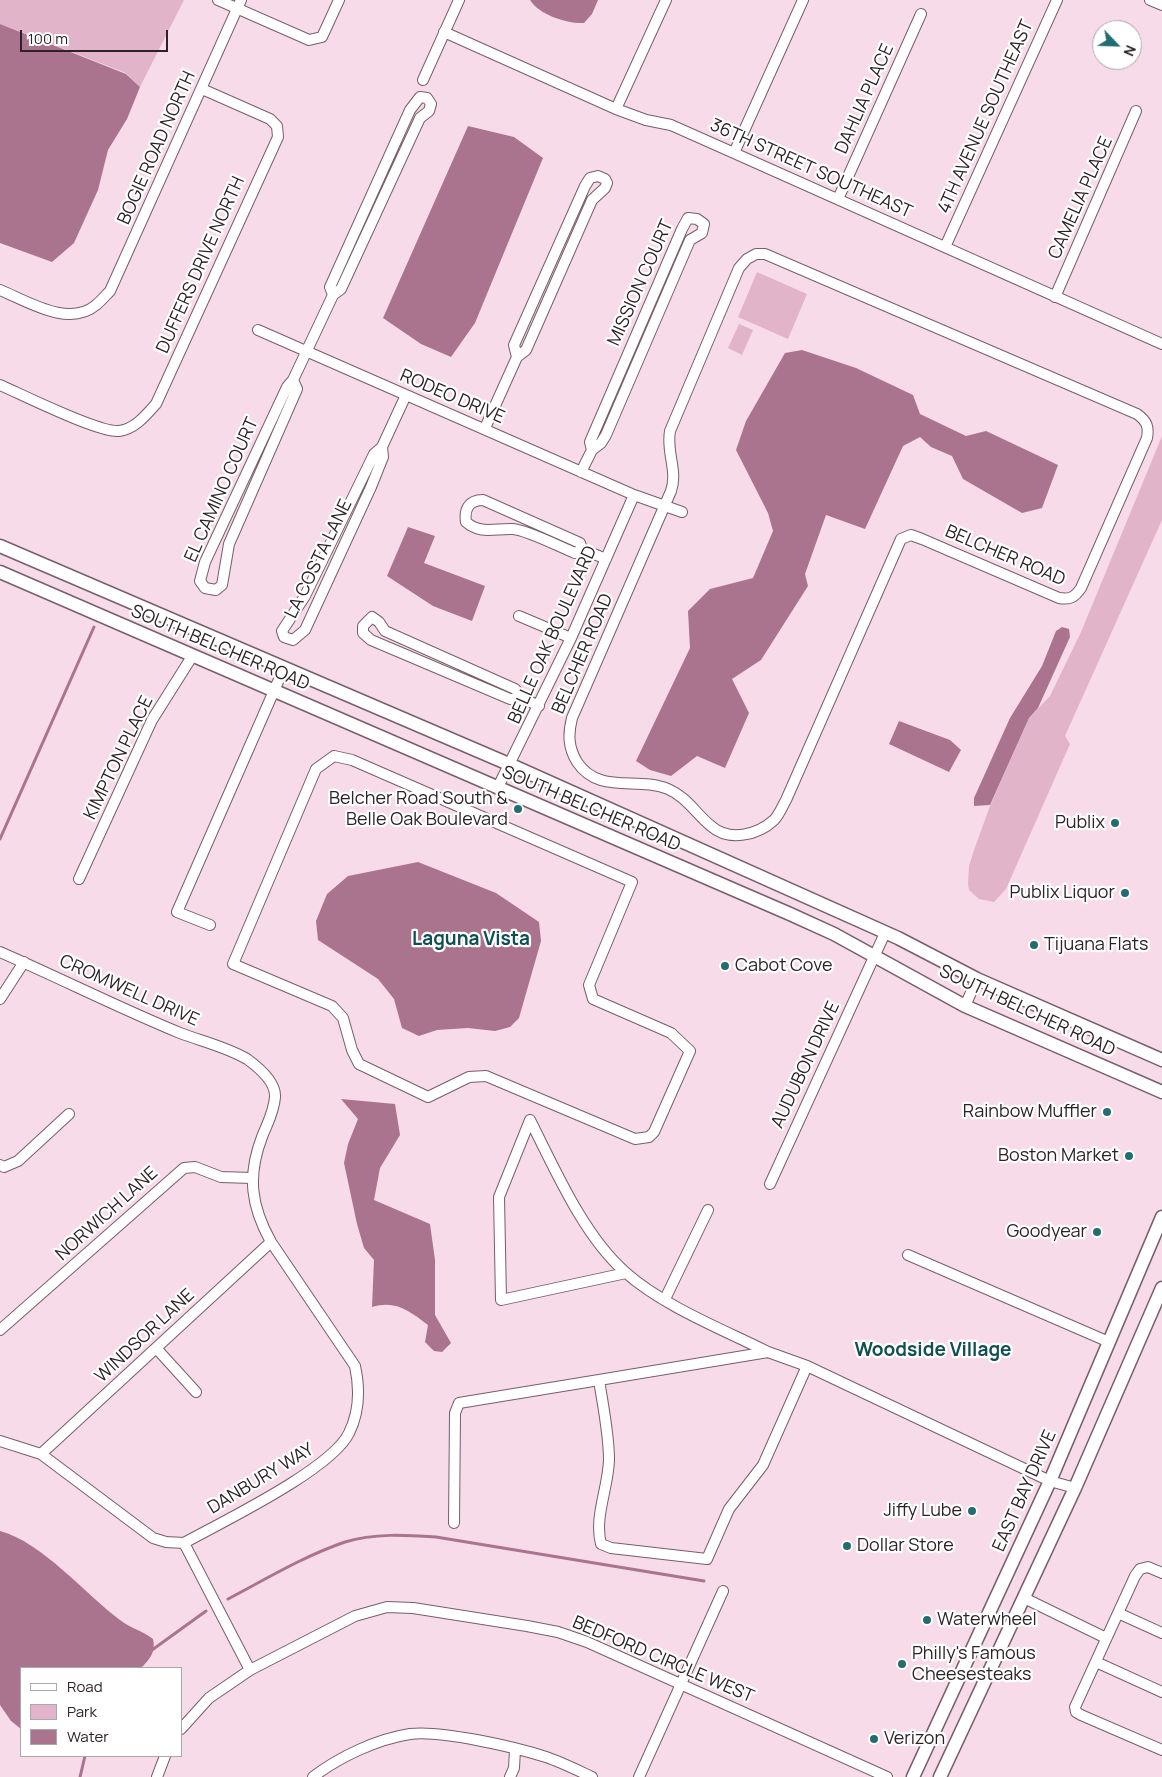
<!DOCTYPE html>
<style>
body{margin:0}
#map{position:relative;width:1162px;height:1777px;overflow:hidden;background:#f8dbe8;font-family:Manrope,sans-serif}
canvas{display:block}
.legend{position:absolute;left:20px;top:1667px;width:162px;height:90px;box-sizing:border-box;background:#fff;border:1px solid #aba7a9;margin:0;padding:6px 9px;list-style:none;font-size:15px;color:#2d2327}
.legend li{display:flex;align-items:center;gap:10px;height:25px}
.legend b{width:25px;border:1px solid #aba7a9}
.north{position:absolute;left:1092px;top:20px;width:50px;height:50px;box-sizing:border-box;background:#fff;border:1px solid #aba7a9;border-radius:50%;rotate:114deg;font-size:14px;font-weight:700;line-height:20px;text-align:center;color:#2d2327}
.north::after{content:'';display:block;margin:auto;width:18px;height:22px;background:#226d72;clip-path:polygon(50% 0,100% 100%,50% 72%,0 100%)}
.scale{position:absolute;left:20px;top:30px;width:148px;height:22px;box-sizing:border-box;border:2px solid #2d2327;border-top:0;padding-left:6px;font-size:15px;line-height:18px;white-space:nowrap;color:#2d2327;-webkit-text-stroke:4px #fff;paint-order:stroke}
</style>
<div id="map">
<canvas width="1162" height="1777"></canvas>
<ul class="legend">
<li><b style="height:6px;background:#fff"></b>Road</li>
<li><b style="height:14px;background:#e2b4ca"></b>Park</li>
<li><b style="height:14px;background:#aa748f"></b>Water</li>
</ul>
<div class="north">N</div>
<div class="scale">100 m</div>
</div>
<script>
const g = document.querySelector('canvas').getContext('2d');
g.lineJoin = 'round';
function paint(path, color) {
  g.fillStyle = color;
  g.fill(path, 'evenodd');
}
function stroke(path, color, width, dash) {
  g.strokeStyle = color;
  g.lineWidth = width;
  g.lineCap = dash ? 'butt' : 'round';
  g.setLineDash(dash || []);
  g.stroke(path);
}
function drawText(font, color, halo, rows, align = 'center') {
  g.font = font + ' Manrope,sans-serif';
  g.lineWidth = 4.5;
  g.setLineDash([]);
  g.textBaseline = 'middle';
  g.strokeStyle = halo;
  g.fillStyle = color;
  for (const [text, x, y, turn = 0] of rows) {
    g.save();
    g.translate(x, y);
    g.rotate((+turn || 0) * Math.PI / 180);
    g.textAlign = isNaN(turn) ? turn : align;
    if (halo) g.strokeText(text, 0, 0);
    g.fillText(text, 0, 0);
    g.restore();
  }
}
paint(new Path2D(`
 M0,0h184l-44,87 -14,-14 -126,-49z
 M757,272l50,22 -19,45 -50,-22z
 M739,324l14,6 -11,25 -14,-7z
 M1162,436v84l-97,216 5,8 -64,145 -12,13 -15,-3 -10,-9 -1,-6 1,-18 5,-16 16,-44 39,-88 21,-22 31,-64z`), '#e2b4ca');
paint(new Path2D(`
 M530,0h68l-6,14 -8,9c-16,1 -45,-8 -54,-23z
 M0,24l126,50 14,13 -13,32 -19,31 -10,40 -24,53 -22,19 -52,-19z
 M468,126l46,11 29,21 -68,165 -24,34 -30,-13 -38,-26z
 M802,350l54,18 57,27 7,19 46,22 20,-5 72,34 -16,43 -20,5 -59,-34 -11,-23 -21,-9 -11,-10 -17,9 -38,83 -39,-14 -21,59 3,12 -47,74 -29,19 17,34 -24,55 -28,-12 -26,20 -21,-6 -14,-9 54,-113 -2,-37 22,-22 43,-11 20,-47 -5,-18 -32,-63 10,-29 39,-68z
 M408,527l27,9 -11,27 61,23 -13,35 -39,-15 -46,-30z
 M1062,627l7,2 1,8 -32,71 -9,10 -39,87 -16,1v-8l36,-80 32,-52 14,-35z
 M899,721l51,19 11,10 -12,22 -60,-28z
 M418,862l78,31 43,29 2,19 -22,77 -9,9 -15,4 -27,-3 -31,2 -18,6 -17,-8 -8,-29 -16,-20 -60,-39 -2,-19 11,-27 21,-18z
 M341,1099l54,5 5,31 -20,33 -6,32 56,24 5,36v55l16,28 -9,9 -8,-1 -9,-9 3,-17c-19,-14 -32,-25 -56,-18l2,-47 -10,-12 -7,-24 -13,-61 4,-19 10,-25z
 M0,1531c42,11 85,63 120,89 10,8 23,11 33,19 3,13 -3,20 -12,29h-120v61l-10,-8 -11,-16z`), '#aa748f');
stroke(new Path2D(`
 M0,839l94,-212
 M228,1599c38,-20 76,-43 117,-57 29,-9 61,-7 91,-5l268,44
 M152,1650l54,-39
 M80,1777l5,-21`), '#aa748f', 3);
const minor = new Path2D(`
 M218,0l91,40 13,-3 17,-37
 M1150,0l12,5
 M444,32l172,77 30,11 25,5 63,28 428,191
 M423,80l36,-80
 M616,109l50,-109
 M734,153l69,-153
 M838,199l83,-185
 M945,247l112,-247
 M756,254h9l372,160c10,7 12,13 10,24l-66,150c-6,9 -11,12 -22,10l-137,-59 -11,-4 -10,4 -115,261c-4,7 -7,15 -12,20 -16,15 -45,22 -63,6 -15,-12 -24,-29 -43,-37 -31,-13 -69,6 -91,-27 -9,-15 -9,-28 -5,-44l99,-227c7,-20 -5,-39 -1,-60l69,-163 8,-9z
 M0,290c27,11 69,38 96,15 5,-4 10,-10 14,-14l131,-291
 M1055,297l81,-186
 M258,330l376,165 48,17
 M293,380l4,9 -68,155 -7,41 -6,5 -11,-2 -5,-7 5,-19 82,-175 6,-7 40,-85 8,-6 79,-171 9,-7 2,-7 -4,-6 -7,-1 -10,13 -80,177 3,8
 M0,385c23,10 99,48 119,46 16,-2 27,-16 37,-27l122,-267 -1,-11 -7,-7 -68,-30
 M485,428l32,-71 9,-7 66,-150 13,-12 2,-5 -2,-4 -7,-3 -8,2 -5,8 -71,159 3,12
 M382,447l1,10 -12,30 -66,143 -12,10 -9,-3 -2,-6 23,-35 69,-142 8,-7 24,-52
 M581,472l11,-22 9,-7 5,-8 84,-195 12,-7 2,-9 -7,-5 -9,-1 -6,11 -92,213 2,8
 M582,549l-7,4c-15,-6 -48,-23 -62,-24 -18,-1 -32,6 -47,-7 -2,-13 3,-22 17,-22l97,43 2,6 24,10
 M519,616l52,22
 M524,699h-14l-139,-59 -8,-7v-7l9,-9 7,5 6,9 130,58 9,10 15,7
 M334,756l18,4 280,122 -43,103 4,14 78,34 19,18 -36,81 -5,5 -14,2 -149,-63 -17,1 -41,20 -69,-33 -7,-14 -9,-32 -11,-12 -99,-42 83,-195z
 M498,787l73,-149 63,-143
 M79,879l73,-159 41,-65
 M210,925l-33,-13 107,-244
 M0,952c60,26 119,56 180,81 21,8 47,14 67,26 11,8 29,23 28,38 -1,15 -8,27 -13,40 -15,39 -11,69 9,105l84,124c5,23 5,45 -6,67 -17,36 -127,89 -165,110l-18,-1 -13,-4 -112,-84 -41,-13
 M0,999l24,-37
 M965,1006l12,-27
 M530,1120c25,49 53,115 95,152 38,34 97,57 143,80
 M530,1120l-31,77 2,103 125,-27
 M0,1165l4,2 14,-6 51,-47
 M770,1184l115,-251
 M908,1255l201,87
 M665,1299l43,-89
 M0,1330l184,-162 11,-1 26,10 31,1
 M156,1348l40,44
 M807,1366l-44,99 -34,44 -22,50 -96,-11 -10,-4c-7,-27 7,-55 8,-84 0,-26 -6,-54 -10,-80l169,-28 39,14 243,115 25,7
 M41,1454l230,-212
 M454,1523l1,-110 4,-10 140,-23
 M184,1543l66,127
 M1162,1573l-14,-6 -8,2 -5,7 -60,131 1,5 5,3 81,35
 M1024,1598l82,40
 M1118,1613l44,20
 M1096,1662l66,30
 M181,1729l28,-31 41,-28 105,-54 32,-9 26,1 114,18 31,6 29,10 300,135
 M157,1777l8,-21
 M313,1777c26,-20 64,-38 97,-43 31,-4 105,13 136,23 15,5 31,13 46,20
 M510,1777l4,-9 1,-19
 M639,1777l84,-186`);
const major = new Path2D(`
 M0,546l511,219 387,173 79,41 185,81
 M0,572l790,342 44,20 131,72 197,86
 M913,1777l137,-296 112,-264
 M940,1777l135,-289 87,-200`);
stroke(minor, '#775e6a', 12);
stroke(major, '#775e6a', 15);
stroke(minor, '#fff', 10);
stroke(major, '#fff', 12);
for (const [x, y, r, color] of [
 [518,809,5,"#226d72"],
 [1115,823,5,"#226d72"],
 [1125,893,5,"#226d72"],
 [1034,945,5,"#226d72"],
 [725,966,5,"#226d72"],
 [1107,1112,5,"#226d72"],
 [1129,1156,5,"#226d72"],
 [1097,1232,5,"#226d72"],
 [972,1511,5,"#226d72"],
 [847,1546,5,"#226d72"],
 [927,1620,5,"#226d72"],
 [902,1664,5,"#226d72"],
 [874,1739,5,"#226d72"]
]) {
  const dot = new Path2D();
  dot.arc(x, y, r, 0, 2 * Math.PI);
  g.fillStyle = color;
  g.fill(dot);
  stroke(dot, '#fff', 2);
}
drawText('18px', '#2d2327', '#fff', [
 ["DAHLIA PLACE",865,99,-66],
 ["4TH AVENUE SOUTHEAST",986,117,-66],
 ["BOGIE ROAD NORTH",157,148,-66],
 ["36TH STREET SOUTHEAST",811,169,24],
 ["CAMELIA PLACE",1081,198,-66],
 ["DUFFERS DRIVE NORTH",201,265,-66],
 ["MISSION COURT",641,283,-66],
 ["RODEO DRIVE",452,397,23],
 ["EL CAMINO COURT",222,490,-66],
 ["BELCHER ROAD",1005,556,23],
 ["LA COSTA LANE",319,559,-64],
 ["BELLE OAK BOULEVARD",553,635,-66],
 ["SOUTH BELCHER ROAD",220,648,23],
 ["BELCHER ROAD",583,654,-67],
 ["KIMPTON PLACE",119,758,-64],
 ["SOUTH BELCHER ROAD",591,809,23],
 ["CROMWELL DRIVE",129,991,24],
 ["SOUTH BELCHER ROAD",1027,1011,25],
 ["AUDUBON DRIVE",806,1065,-65],
 ["NORWICH LANE",107,1214,-42],
 ["WINDSOR LANE",145,1336,-43],
 ["DANBURY WAY",261,1479,-31],
 ["EAST BAY DRIVE",1025,1491,-66],
 ["BEDFORD CIRCLE WEST",663,1660,23]
]);
drawText('18px', '#2d2327', '#fff', [
 ["Belcher Road South &",508,799],
 ["Belle Oak Boulevard",508,820],
 ["Publix",1105,823],
 ["Publix Liquor",1115,893],
 ["Tijuana Flats",1044,945,"left"],
 ["Cabot Cove",735,966,"left"],
 ["Rainbow Muffler",1097,1112],
 ["Boston Market",1119,1156],
 ["Goodyear",1087,1232],
 ["Jiffy Lube",962,1511],
 ["Dollar Store",857,1546,"left"],
 ["Waterwheel",937,1620,"left"],
 ["Philly's Famous",912,1654,"left"],
 ["Cheesesteaks",912,1675,"left"],
 ["Verizon",884,1739,"left"]
], 'right');
drawText('bold 19px', '#0f4e52', '#fff', [
 ["Laguna Vista",471,940],
 ["Woodside Village",933,1351]
]);
</script>
